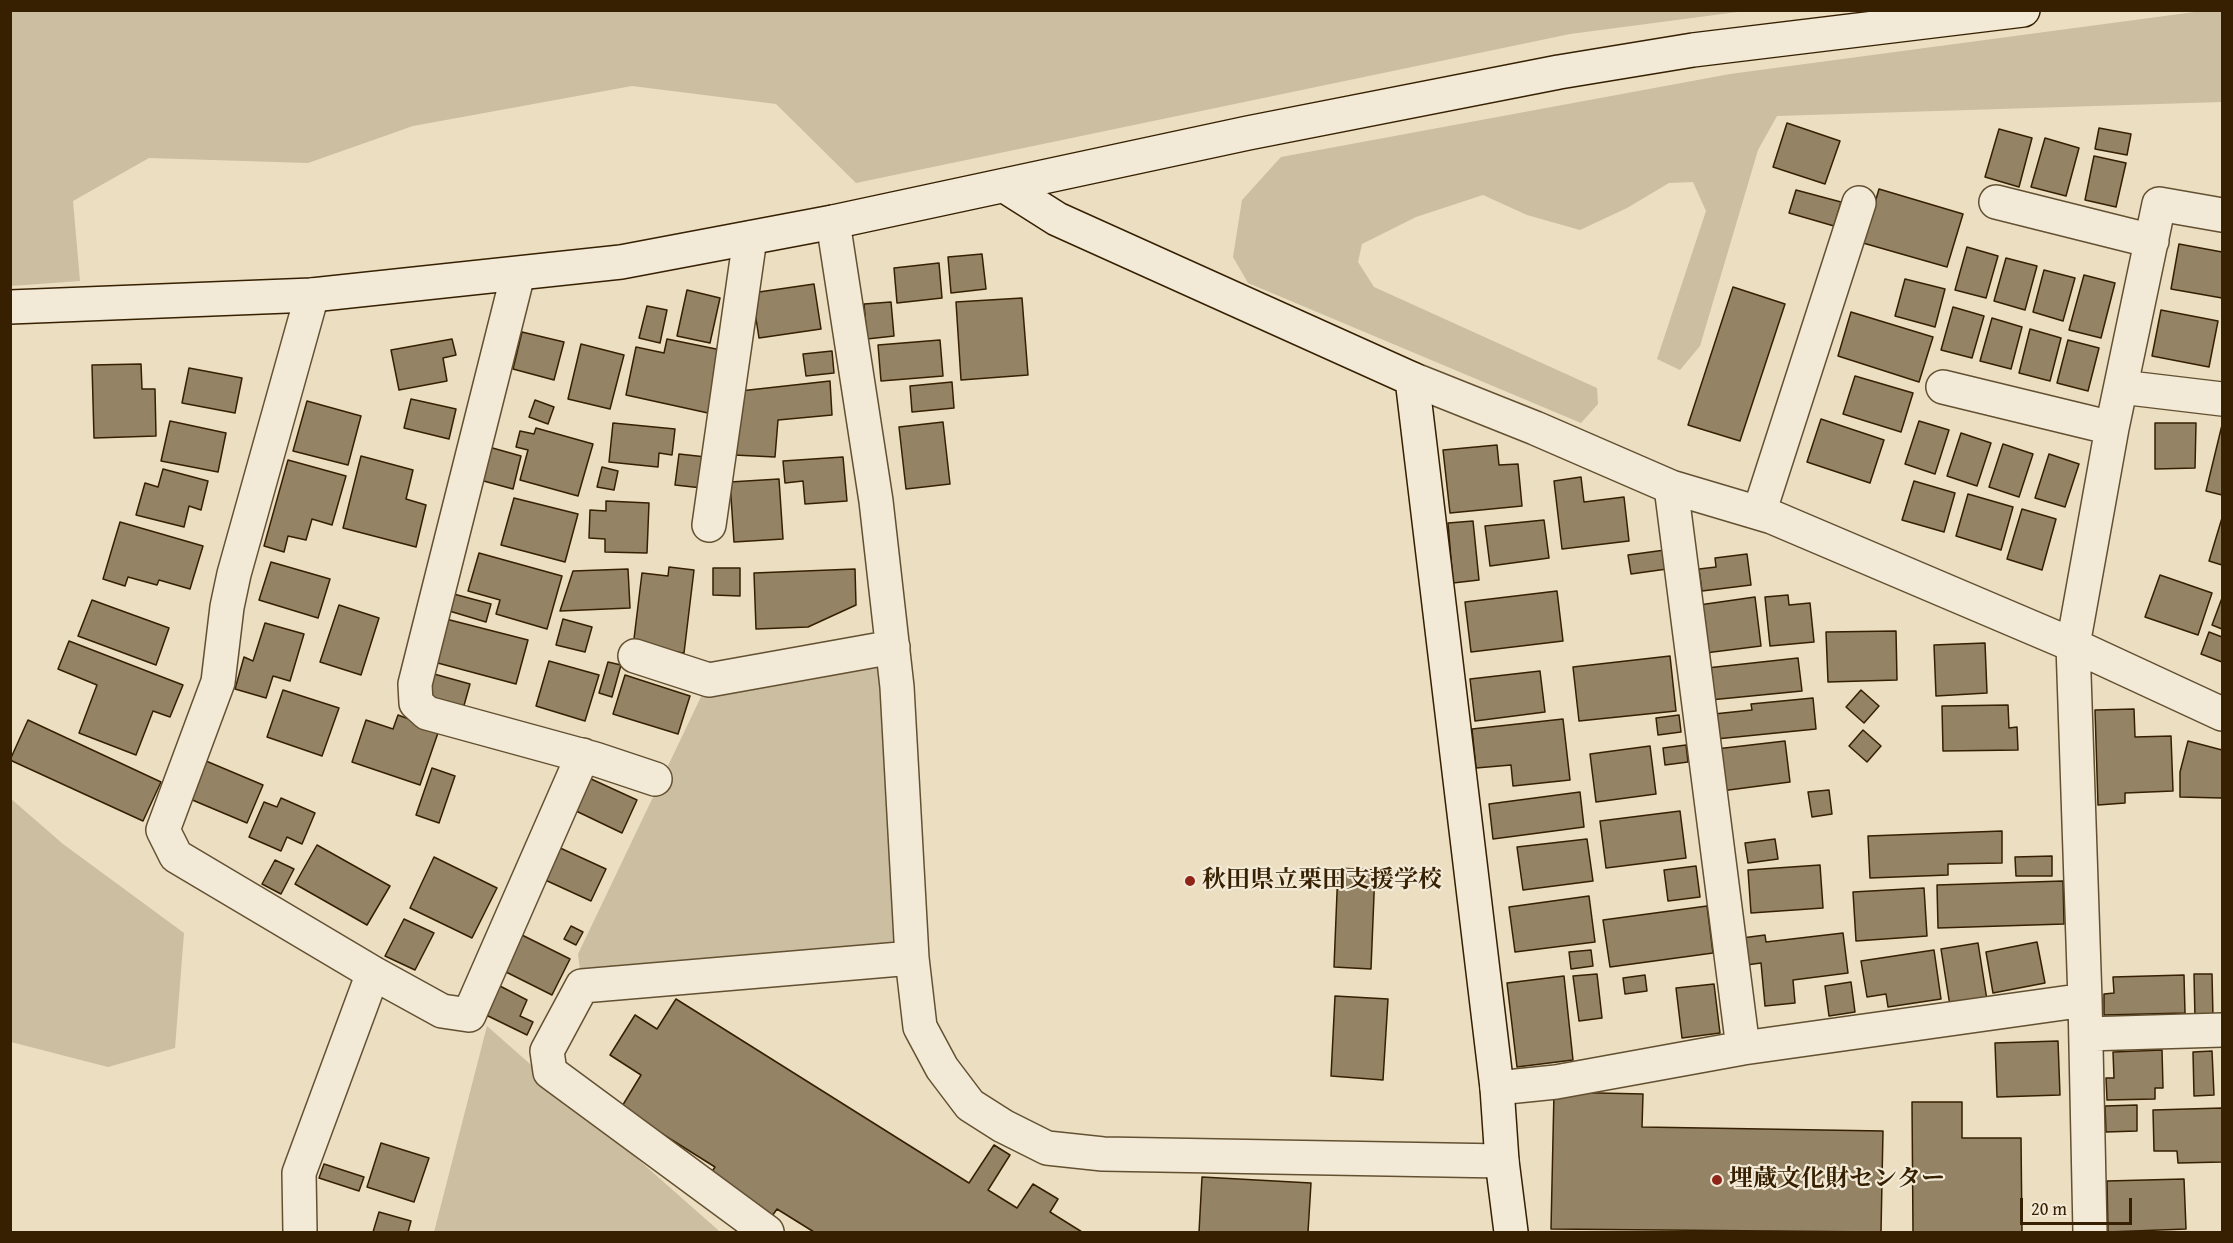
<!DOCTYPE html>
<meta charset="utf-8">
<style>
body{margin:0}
#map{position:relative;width:2233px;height:1243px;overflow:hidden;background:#ebdec1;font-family:"Gentium Book Plus",serif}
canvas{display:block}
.frame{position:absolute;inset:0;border:12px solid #362001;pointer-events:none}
.scale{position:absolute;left:2020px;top:1198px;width:112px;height:27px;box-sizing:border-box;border:3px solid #362001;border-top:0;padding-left:8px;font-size:18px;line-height:21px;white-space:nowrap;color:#362001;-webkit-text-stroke:4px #f2ead7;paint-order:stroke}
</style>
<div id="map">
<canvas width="2233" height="1243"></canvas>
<div class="frame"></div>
<div class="scale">20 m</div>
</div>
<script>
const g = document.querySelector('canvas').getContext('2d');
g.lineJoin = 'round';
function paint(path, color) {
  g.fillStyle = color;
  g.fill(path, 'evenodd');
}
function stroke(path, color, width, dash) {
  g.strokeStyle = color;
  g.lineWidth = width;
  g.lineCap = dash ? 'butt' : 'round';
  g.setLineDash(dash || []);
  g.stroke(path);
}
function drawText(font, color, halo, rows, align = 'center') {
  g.font = font + ' "Gentium Book Plus","Noto Serif JP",serif';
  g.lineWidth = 4.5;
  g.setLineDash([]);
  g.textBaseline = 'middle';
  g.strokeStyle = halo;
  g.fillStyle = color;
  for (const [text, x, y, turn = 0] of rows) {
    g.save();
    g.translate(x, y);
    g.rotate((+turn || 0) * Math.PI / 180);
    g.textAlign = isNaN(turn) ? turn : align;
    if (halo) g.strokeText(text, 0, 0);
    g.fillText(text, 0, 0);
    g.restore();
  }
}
paint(new Path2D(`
 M11,10h1734v1l-175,23 -714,149 -80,-79 -144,-18 -219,40 -105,37 -159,-5 -76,43 7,80 -69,5z
 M2202,11h20v91l-445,14 -19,34 -58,196 -20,24 -23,-11 49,-148 -13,-29 -24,1 -42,25 -47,22 -53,-15 -44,-20 -67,22 -54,27 -4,18 16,25 223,101 1,16 -17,19 -333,-140 -15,-26 9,-57 39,-43 449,-83z
 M893,647l19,311 -330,28 -4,-32 131,-274z
 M10,798l53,46 121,89 -9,115 -67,19 -97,-25z
 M487,1026l231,204 1,2h-285z`), '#ccbea0');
const building = new Path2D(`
 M1787,123l53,18 -15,43 -52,-17z
 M2099,128l32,6 -4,21 -32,-6z
 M1999,129l33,9 -13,49 -34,-10z
 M2045,138l34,10 -13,48 -35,-9z
 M2094,156l32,7 -10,44 -31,-7z
 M1879,189l84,25 -16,53 -84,-24z
 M1796,190l45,12 -7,24 -45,-13z
 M2179,244l43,8v46l-51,-9z
 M1967,247l31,9 -12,42 -31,-8z
 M982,254l4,35 -35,4 -3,-36z
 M2006,258l31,8 -12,44 -31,-9z
 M939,263l3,35 -45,5 -3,-35z
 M2044,270l31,8 -12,43 -30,-9z
 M2084,275l31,8 -14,55 -32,-8z
 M1905,279l40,10 -10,38 -40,-11z
 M814,284l7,45 -62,9 -7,-45z
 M1733,287l52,17 -45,137 -52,-16z
 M687,290l33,8 -10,45 -33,-7z
 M1022,298l6,77 -67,5 -5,-78z
 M891,302l3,34 -27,3 -3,-35z
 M647,306l20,4 -7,33 -21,-5z
 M1953,307l31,9 -12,42 -31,-8z
 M2161,310l57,11 -9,46 -57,-11z
 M1851,312l82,25 -14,45 -81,-26z
 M1992,318l30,9 -11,42 -31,-8z
 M2030,329l31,9 -11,43 -31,-8z
 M522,332l42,10 -10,38 -41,-11z
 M452,339l4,16 -13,3 4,23 -48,9 -8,-40z
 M667,339l54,11 -13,63 -82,-18 10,-48 28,6z
 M940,340l3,36 -62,5 -3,-36z
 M2068,340l31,8 -11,43 -31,-8z
 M581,344l43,11 -14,54 -42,-10z
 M832,351l2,22 -28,3 -3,-22z
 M141,364l1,25h13l1,47 -62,2 -2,-73z
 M189,368l53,10 -7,35 -53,-10z
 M1855,376l58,17 -12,39 -58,-18z
 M830,381l2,34 -54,5 -3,37 -41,-2 6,-64z
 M952,382l2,26 -42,4 -2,-26z
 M411,399l45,10 -7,30 -45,-11z
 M535,400l19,7 -6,17 -19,-7z
 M307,401l54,15 -13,49 -55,-14z
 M1821,419l63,21 -14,43 -63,-21z
 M170,421l56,12 -8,39 -57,-11z
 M1919,421l30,9 -14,44 -30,-10z
 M943,422l7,62 -44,5 -7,-62z
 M613,423l62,6 -3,26 -13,-2 -1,14 -49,-5z
 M2155,423h41l-1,45 -40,1z
 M2222,425v70l-16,-4z
 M536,428l57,16 -15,52 -58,-16 8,-30 -12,-3 4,-16 14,3z
 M1961,433l30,10 -14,43 -30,-10z
 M2003,444l30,10 -14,43 -30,-10z
 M1497,445l2,20 19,-1 4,42 -72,7 -7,-63z
 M489,447l32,9 -8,33 -33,-9z
 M679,454l27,3 -4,31 -27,-3z
 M2049,454l30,10 -14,43 -30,-9z
 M361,456l52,14 -7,29 20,6 -10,42 -73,-19z
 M843,457l4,44 -42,3 -2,-23 -18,2 -2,-22z
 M288,460l58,16 -14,49 -20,-6 -6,21 -18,-4 -4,16 -20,-6z
 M602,467l16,4 -4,19 -17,-3z
 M163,469l45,12 -7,29 -12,-4 -5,21 -48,-12 9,-32 13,4z
 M1581,477l3,25 40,-5 5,44 -67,8 -8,-68z
 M779,479l4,60 -49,3 -4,-60z
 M1914,481l41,12 -11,39 -42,-12z
 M1968,494l45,13 -12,43 -45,-14z
 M514,498l64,16 -13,48 -64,-17z
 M606,501l43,2 -2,50 -42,-1v-13l-16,-1 1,-28 16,1z
 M2022,509l34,10 -14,51 -35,-11z
 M2222,518v47l-13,-4z
 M1544,520l5,38 -59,8 -5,-40z
 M1473,521l6,59 -26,3 -5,-60z
 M120,522l83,24 -13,43 -31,-9 -2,5 -29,-8 -3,9 -22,-7z
 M1665,550l2,19 -36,5 -3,-19z
 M479,553l83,23 -15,53 -51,-15 4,-14 -32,-9z
 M1747,554l4,31 -49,6 -3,-22 17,-2 -1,-9z
 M271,562l59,17 -12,39 -59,-18z
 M669,567l25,3 -10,83 -51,-6 9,-74 26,3z
 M713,568h27v28l-27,-1z
 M628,569l2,39 -70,3 13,-40z
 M855,569l1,36 -48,22 -52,2 -2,-56z
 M2160,575l52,18 -14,42 -53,-18z
 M1557,591l6,50 -92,11 -6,-50z
 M450,593l41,11 -5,18 -40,-12z
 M1788,595l1,10 21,-2 4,39 -44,4 -5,-49z
 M1755,597l6,49 -56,7 -6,-48z
 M2222,598v31l-10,-4z
 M92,600l77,28 -13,37 -78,-29z
 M339,605l40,13 -18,57 -41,-13z
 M446,619l82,21 -12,44 -82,-22z
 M563,619l29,8 -7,25 -29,-7z
 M265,623l39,11 -14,47 -17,-5 -7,22 -31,-9 9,-32 9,4z
 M1896,631l1,49 -69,2 -2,-50z
 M2209,632l13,5v25l-21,-8z
 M69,641l114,44 -13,32 -17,-6 -17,44 -57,-22 18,-48 -39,-16z
 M1985,643l2,50 -51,3 -2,-51z
 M1670,656l6,55 -97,10 -6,-54z
 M1798,658l4,33 -92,9 -3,-32z
 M549,661l50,14 -14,46 -49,-15z
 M608,662l13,3 -9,32 -13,-4z
 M1540,671l5,41 -70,9 -5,-42z
 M434,674l36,10 -7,25 -36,-10z
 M625,675l65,21 -12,38 -65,-20z
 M283,690l56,18 -17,48 -55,-19z
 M1861,690l18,16 -15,17 -18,-16z
 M1813,698l3,31 -100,10 -2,-25 38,-4 -1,-6z
 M2008,705l1,23 8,-1 1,23 -75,1 -1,-45z
 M2134,709l1,28 36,-1 2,55 -48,2v10l-27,2 -3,-95z
 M398,715l41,15 -19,55 -68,-23 14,-42 27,9z
 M1679,715l2,17 -23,3 -2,-17z
 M1563,719l7,61 -57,6 -2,-21 -35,3 -4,-39z
 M28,720l133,62 -18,39 -133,-61z
 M1863,730l18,16 -14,16 -18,-16z
 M1785,741l5,41 -69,9 -5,-42z
 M2188,741l34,9v48l-42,-1v-25z
 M1686,745l2,17 -23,3 -2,-17z
 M1650,746l6,48 -60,8 -6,-48z
 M206,761l57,24 -16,38 -57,-24z
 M432,768l23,8 -16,47 -23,-8z
 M589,778l48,22 -15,33 -48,-23z
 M1829,790l3,24 -20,3 -4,-25z
 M1580,792l4,35 -91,12 -4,-35z
 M281,798l34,15 -13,31 -15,-7 -6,14 -32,-14 15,-35 13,5z
 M1680,811l6,47 -80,10 -6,-47z
 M2002,831v32l-54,1v11l-78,3 -2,-42z
 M1587,839l6,42 -70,9 -6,-43z
 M1775,839l3,20 -30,4 -3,-20z
 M317,845l73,41 -23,39 -72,-41z
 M558,847l48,22 -15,32 -48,-22z
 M2052,856v20h-36l-1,-19z
 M434,857l63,31 -25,50 -62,-30z
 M275,860l19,9 -13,25 -19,-10z
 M1820,865l3,43 -72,5 -3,-43z
 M1696,866l4,31 -32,4 -4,-31z
 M1338,868l37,2 -4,99 -37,-2z
 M2063,881l1,43 -126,4 -1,-43z
 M1924,888l3,48 -71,5 -3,-49z
 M1589,896l6,46 -80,10 -6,-45z
 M1707,906l6,47 -103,14 -7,-47z
 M404,919l30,14 -19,37 -30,-14z
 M571,926l12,6 -7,13 -12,-6z
 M518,933l52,26 -18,36 -52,-26z
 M1843,933l5,40 -55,7 2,23 -30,3 -4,-43 -15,2 -4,-27 23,-3 1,7z
 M2037,942l8,41 -52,10 -7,-41z
 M1978,943l9,57 -37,6 -9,-57z
 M1591,950l2,16 -22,3 -2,-17z
 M1934,950l7,49 -53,8 -2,-13 -19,3 -6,-36z
 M1597,974l5,44 -23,3 -6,-45z
 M2194,974h18l1,44h-18z
 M1645,975l2,16 -22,3 -2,-16z
 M2184,975l1,38 -81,2v-21l10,-1 -1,-16z
 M1564,976l9,84 -56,7 -10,-84z
 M1851,982l4,30 -26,4 -4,-30z
 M1714,984l6,49 -38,5 -6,-50z
 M498,985l29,15 -7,16 13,6 -6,13 -43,-21z
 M1335,996l53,3 -5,81 -52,-4z
 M676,999l293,184 25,-38 16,10 -22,35 29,18 16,-24 25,15 -8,13 32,20h-268l-37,-23 -7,10 -63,-40 8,-12 -94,-59 20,-33 -31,-20 25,-40 22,14z
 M2058,1041l2,54 -63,2 -2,-54z
 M2162,1050l1,38h-8v11l-48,1 -1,-22h8l-1,-26z
 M2212,1051l2,44 -20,1 -1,-44z
 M1554,1092l89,2 -1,33 241,4 -2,101 -330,-3z
 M1912,1102h50v36h59l1,94h-109z
 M2137,1105v26l-31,1 -1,-26z
 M2222,1108v54l-44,1 -1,-12h-23l-1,-41z
 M381,1143l48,15 -15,44 -47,-15z
 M324,1164l40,13 -5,14 -40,-13z
 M1202,1177l109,6 -3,49h-109z
 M2184,1179l2,50 -78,3 -1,-51z
 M379,1212l32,9 -3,11h-35z`);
paint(building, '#948365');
stroke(building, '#362001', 1.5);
const street = new Path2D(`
 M1996,202l156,39
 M833,222l43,279 21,186 15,271 8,69 22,41 28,37 33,21 44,22 56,6 399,7
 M518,274l-103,410 1,19 11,10 168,46 60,20
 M312,295l-78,279 -7,33 -9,75 -55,148 13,26 197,117 69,38 27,4 114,-260
 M1412,379l123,49 136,59 101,30 301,128 149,69
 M1943,387l169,41
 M2121,387l101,12
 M1671,487l72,561
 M1759,513l100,-310
 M709,525l41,-287
 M635,656l74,24 184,-33
 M2086,1034l136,-4
 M1497,1088l59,-6 187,-34 342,-48
 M300,1232l-1,-59 74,-200
 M767,1232l-217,-160 -3,-21 35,-65 330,-28
 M2090,1232l-5,-232 -12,-355 39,-217 47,-224 63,11`);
const secondary = new Path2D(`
 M1005,186l52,33 355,160 85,709 5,73 9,71
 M10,307l302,-12 309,-33 212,-40 415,-89 311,-61 134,-22 330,-40`);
stroke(street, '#635031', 36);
stroke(secondary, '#362001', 36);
stroke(street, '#f2ead7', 33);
stroke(secondary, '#f2ead7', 33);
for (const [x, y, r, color] of [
 [1190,881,6,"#8f2418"],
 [1717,1180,6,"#8f2418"]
]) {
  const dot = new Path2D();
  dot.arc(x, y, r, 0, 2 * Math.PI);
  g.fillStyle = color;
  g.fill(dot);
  stroke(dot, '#f2ead7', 2);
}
drawText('bold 24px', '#362001', '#f2ead7', [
 ["秋田県立栗田支援学校",1202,881],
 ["埋蔵文化財センター",1729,1180]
], 'left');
</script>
